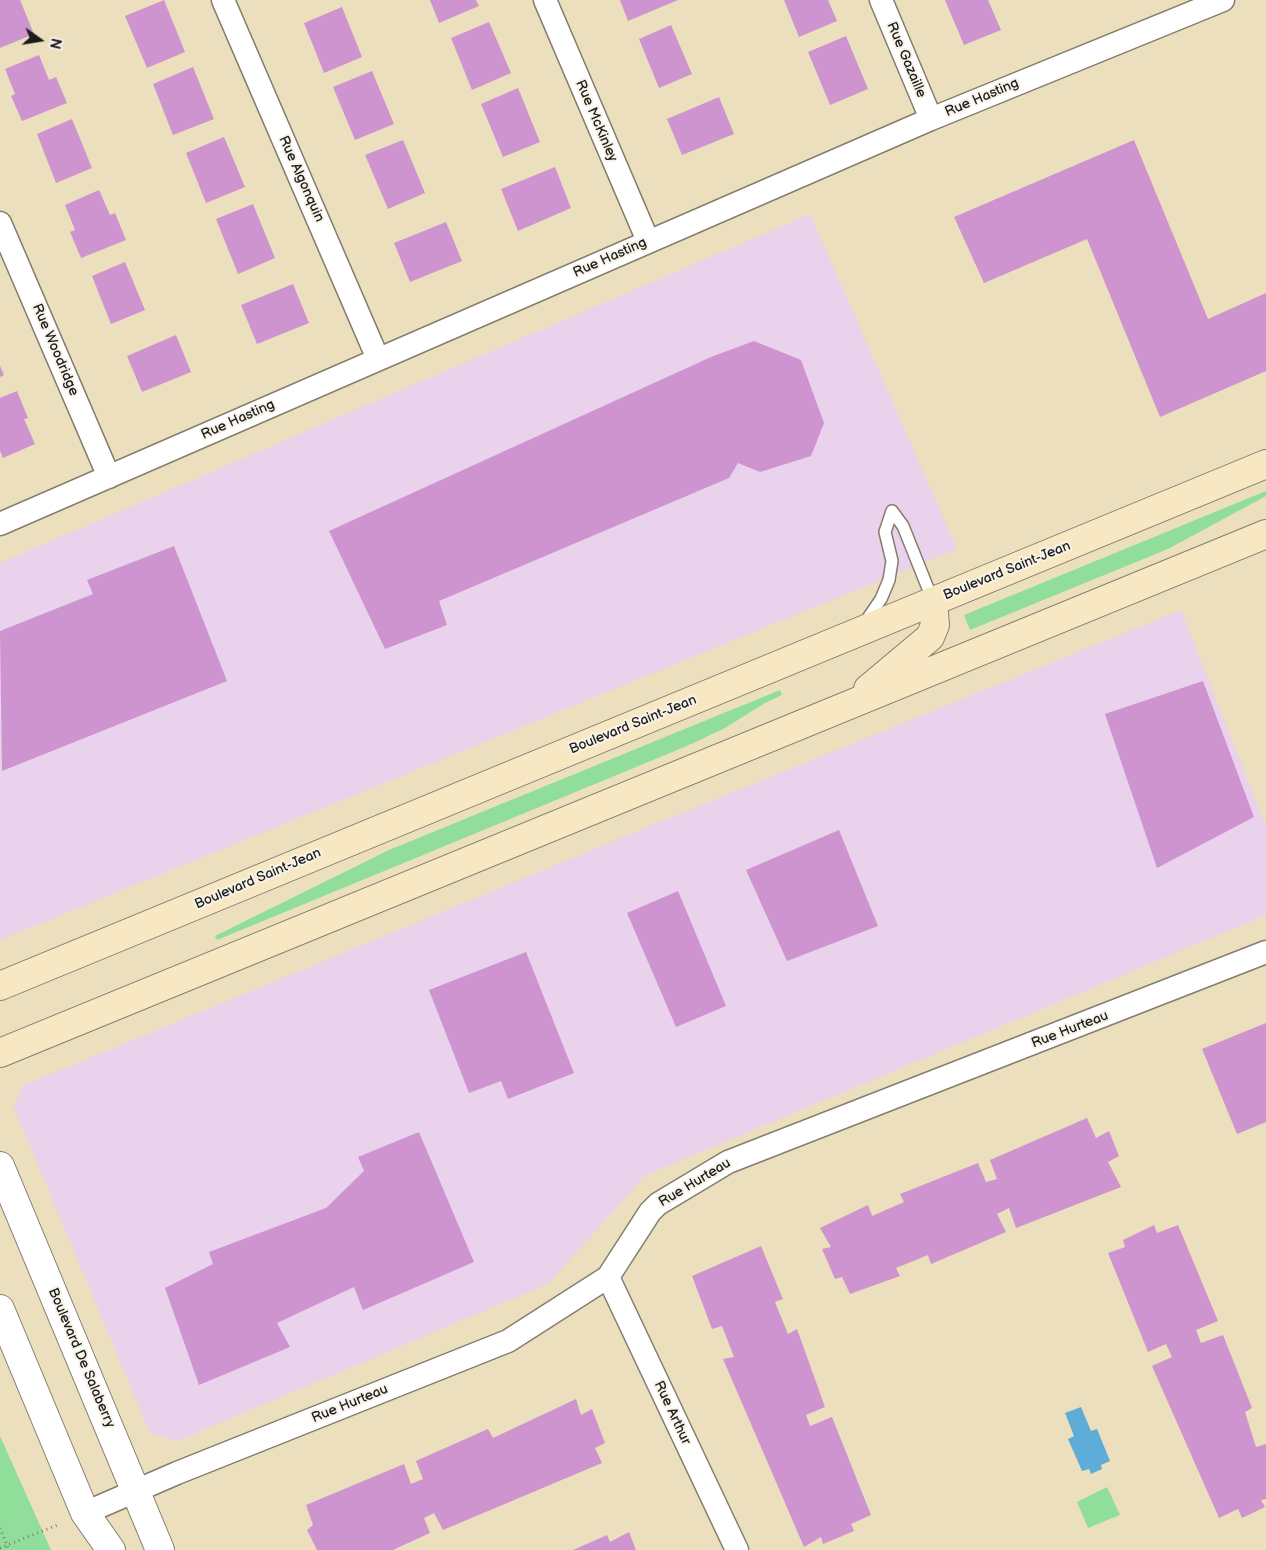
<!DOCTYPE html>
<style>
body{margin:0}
#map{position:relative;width:1266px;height:1550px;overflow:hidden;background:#ecdfbe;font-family:"Balsamiq Sans",sans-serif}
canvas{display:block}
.north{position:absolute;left:15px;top:15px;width:50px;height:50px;-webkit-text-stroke:4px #f7f3e8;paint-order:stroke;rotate:103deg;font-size:14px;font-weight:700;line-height:20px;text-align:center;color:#1c1c1c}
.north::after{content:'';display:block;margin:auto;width:18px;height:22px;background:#1c1c1c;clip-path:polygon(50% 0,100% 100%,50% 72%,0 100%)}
</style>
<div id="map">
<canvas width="1266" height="1550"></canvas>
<div class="north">N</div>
</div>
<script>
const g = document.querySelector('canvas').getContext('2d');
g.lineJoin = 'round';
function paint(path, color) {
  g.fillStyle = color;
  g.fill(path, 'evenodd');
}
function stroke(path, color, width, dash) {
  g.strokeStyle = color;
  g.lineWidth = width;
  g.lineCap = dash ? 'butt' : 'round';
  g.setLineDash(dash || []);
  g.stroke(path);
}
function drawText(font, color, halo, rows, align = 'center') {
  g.font = font + ' "Balsamiq Sans",sans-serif';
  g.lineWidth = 4;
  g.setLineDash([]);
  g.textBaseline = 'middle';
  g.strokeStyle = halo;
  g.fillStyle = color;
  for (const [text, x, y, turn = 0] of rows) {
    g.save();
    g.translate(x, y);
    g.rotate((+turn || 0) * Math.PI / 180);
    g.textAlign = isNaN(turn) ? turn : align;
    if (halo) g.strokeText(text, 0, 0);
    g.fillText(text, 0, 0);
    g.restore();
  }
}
paint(new Path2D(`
 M810,214l147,335 -957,391v-377z
 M1181,610l85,216v89l-620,260 -98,109 -371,157 -27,-8 -136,-325 8,-22 623,-258z`), '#ead1ec');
paint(new Path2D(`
 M1266,491v5l-98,53 -198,81 -6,-15z
 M780,690l2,5 -17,8 -40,25 -38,18 -470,194 -2,-4 174,-86z
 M0,1436l51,114h-51z
 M1107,1487l13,28 -32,13 -11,-26z`), '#91de9b');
paint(new Path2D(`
 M1081,1407l10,24 6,-2 13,32 -9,4 1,4 -11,5 -2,-5 -7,2 -14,-32 6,-3 -9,-23z`), '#5dadd8');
paint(new Path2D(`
 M0,0h20l14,34 -34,14z
 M164,0l21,52 -38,16 -22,-52z
 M430,0h46l3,6 -40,17z
 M620,0h58l-50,21z
 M784,0h44l9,21 -38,16z
 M945,0h43l13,30 -37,15z
 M342,7l20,50 -38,16 -20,-50z
 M489,22l22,51 -39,17 -21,-52z
 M671,25l21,49 -33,14 -20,-49z
 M846,36l22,53 -38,16 -22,-53z
 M39,55l10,25 7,-3 11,26 -45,18 -11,-25 4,-2 -10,-25z
 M193,67l21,52 -41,16 -20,-51z
 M372,71l22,53 -39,16 -22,-53z
 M518,88l22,54 -37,15 -22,-53z
 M719,97l15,37 -52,21 -15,-36z
 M72,119l20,49 -36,15 -19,-49z
 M224,137l21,50 -39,16 -20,-50z
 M403,140l22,53 -37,16 -23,-54z
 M1134,140l74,179 58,-26v78l-106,46 -73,-178 -103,44 -30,-66z
 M555,167l16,41 -53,23 -17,-42z
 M99,190l11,25 5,-2 11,27 -45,18 -11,-26 5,-2 -10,-25z
 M253,204l22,54 -37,16 -22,-55z
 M446,222l16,39 -52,21 -16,-39z
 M125,262l20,48 -34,14 -19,-48z
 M293,284l16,39 -52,21 -16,-39z
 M176,335l15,37 -49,20 -15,-36z
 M754,341l47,19 23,63 -13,33 -51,16 -22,-9 -9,15 -290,123 8,24 -62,24 -56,-118 382,-174z
 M0,366l4,9 -4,2z
 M17,391l11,27 -4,1 11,25 -32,14 -3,-7v-53z
 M174,546l53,135 -225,90 -2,-140 93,-37 -6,-14z
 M1203,681l51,136 -97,51 -52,-154z
 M839,830l39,96 -91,35 -41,-91z
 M678,891l48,115 -50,21 -49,-114z
 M526,952l48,121 -66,26 -7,-18 -32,12 -40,-103z
 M1266,1023v99l-29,12 -35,-85z
 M1087,1118l9,20 13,-7 10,25 -11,6 13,25 -105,41 -7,-20 -12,6 9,18 -75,32 -3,-9 -32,13 4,8 -50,18 -8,-17 -7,2 -13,-30 9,-2 -11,-19 48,-23 4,11 32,-14 -4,-8 78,-31 8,19 11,-3 -7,-19z
 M419,1132l55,130 -111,48 -9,-23 -77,36 13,24 -91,38 -34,-97 48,-24 -4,-12 117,-44 38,-37 -6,-14z
 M1154,1225l3,8 21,-8 40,96 -22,9 5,13 22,-8 29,73 -7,4 11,35 10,-3v55l-5,1 4,7 -23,11 -4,-9 -19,9 -67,-152 20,-9 -6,-13 -18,8 -40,-99 17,-6 -2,-7z
 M761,1246l22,53 -8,3 13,32 9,-5 28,78 -19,8 4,11 22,-9 39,98 -20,9 3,7 -31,13 -2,-7 -17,10 -81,-188 11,-2 -12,-31 -10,3 -20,-53z
 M576,1399l5,16 11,-6 13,34 -10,5 7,15 -159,67 -9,-17 -10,5 6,15 -37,17h-76l-10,-20 6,-5 -7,-20 98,-41 7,20 12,-5 -7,-18 72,-32 5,9z
 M629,1532l7,18h-63l34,-15 3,7z`), '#ce94d0');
const service = new Path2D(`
 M892,511l11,15 30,75
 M866,621l15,-22 8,-19 3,-19 -7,-29 7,-21`);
const minor = new Path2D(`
 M223,0l155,359
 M545,0l103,241
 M881,0l50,119
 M0,223l109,254
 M0,524l931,-405 292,-119
 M608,1277l129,273
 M85,1513l92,-40 331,-132 100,-64 42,-65 8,-8 70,-42 538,-210`);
const tertiary = new Path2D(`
 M0,1166l160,384
 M0,1309l85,204 26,37`);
const secondary = new Path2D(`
 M868,689l62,-52 5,-12 -2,-24
 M0,986l1266,-522
 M0,1053l1266,-519`);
stroke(service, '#847e6d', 14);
stroke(minor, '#847e6d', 25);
stroke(tertiary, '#847e6d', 30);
stroke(secondary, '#847e6d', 30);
stroke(new Path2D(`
 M0,1528l9,22
 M0,1548l60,-24`), '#847e6d', 3, [1, 4]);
stroke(service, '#fff', 11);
stroke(minor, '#fff', 22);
stroke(tertiary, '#fff', 28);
stroke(secondary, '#f7e8c3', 28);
drawText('14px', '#1c1c1c', '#f7f3e8', [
 ["Rue Gazaille",906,60,67],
 ["Rue Hasting",982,98,-23],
 ["Rue McKinley",596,121,67],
 ["Rue Algonquin",301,179,66],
 ["Rue Hasting",610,258,-24],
 ["Rue Woodridge",55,350,67],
 ["Rue Hasting",238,420,-24],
 ["Boulevard Saint-Jean",1007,571,-22],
 ["Boulevard Saint-Jean",633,725,-22],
 ["Boulevard Saint-Jean",258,879,-23],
 ["Rue Hurteau",1070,1030,-21],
 ["Rue Hurteau",695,1183,-31],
 ["Boulevard De Salaberry",81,1358,67],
 ["Rue Hurteau",350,1404,-22],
 ["Rue Arthur",672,1413,65]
]);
</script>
